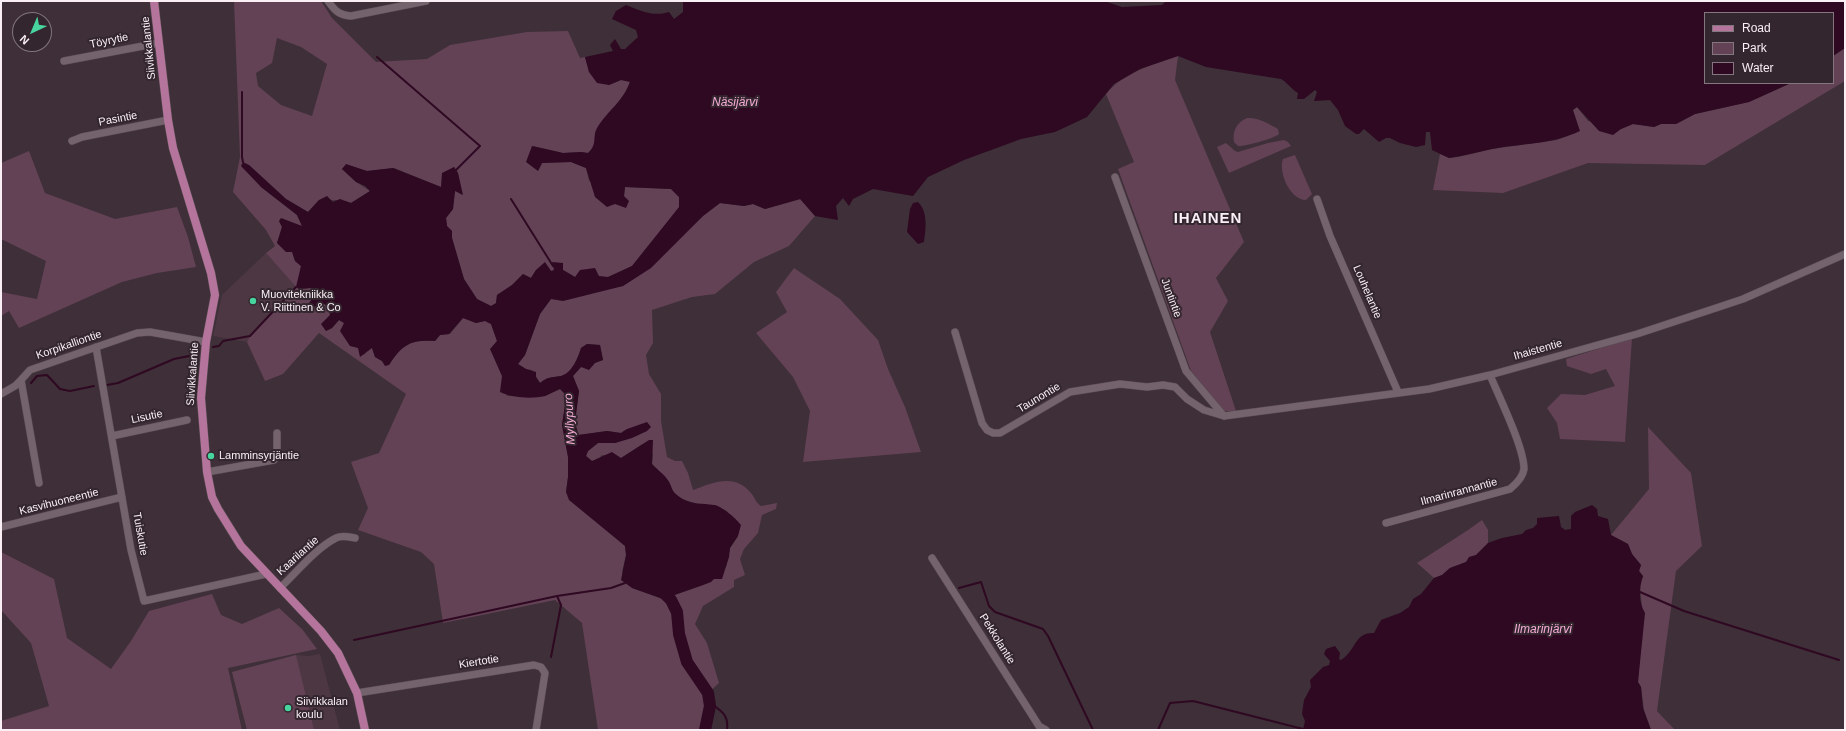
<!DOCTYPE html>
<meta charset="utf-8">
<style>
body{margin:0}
#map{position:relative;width:1846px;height:731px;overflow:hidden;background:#3e2f38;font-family:Arial,sans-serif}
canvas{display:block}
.frame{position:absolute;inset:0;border:2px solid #f9eff5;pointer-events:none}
.legend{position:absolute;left:1704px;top:12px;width:130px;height:72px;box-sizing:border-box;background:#34262e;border:1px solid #83767e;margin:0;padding:5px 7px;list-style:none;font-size:12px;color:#f9eff5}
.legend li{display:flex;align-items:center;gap:8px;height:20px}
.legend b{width:20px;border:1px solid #83767e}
.north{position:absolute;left:12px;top:12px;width:40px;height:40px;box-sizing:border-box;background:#34262e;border:1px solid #83767e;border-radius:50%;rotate:224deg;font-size:11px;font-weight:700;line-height:16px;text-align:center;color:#f9eff5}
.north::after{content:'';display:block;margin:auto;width:14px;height:18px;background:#47d49e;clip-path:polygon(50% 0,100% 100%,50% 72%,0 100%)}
</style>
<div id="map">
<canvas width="1846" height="731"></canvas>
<div class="frame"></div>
<ul class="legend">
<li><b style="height:5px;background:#b4749b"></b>Road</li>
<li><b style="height:11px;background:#634256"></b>Park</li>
<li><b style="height:11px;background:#2f0822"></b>Water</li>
</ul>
<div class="north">N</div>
</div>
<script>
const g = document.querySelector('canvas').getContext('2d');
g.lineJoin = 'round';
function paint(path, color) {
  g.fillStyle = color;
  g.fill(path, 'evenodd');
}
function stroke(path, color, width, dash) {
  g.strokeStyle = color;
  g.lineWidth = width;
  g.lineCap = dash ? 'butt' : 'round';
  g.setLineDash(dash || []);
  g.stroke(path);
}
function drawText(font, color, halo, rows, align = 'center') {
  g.font = font + ' Arial,sans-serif';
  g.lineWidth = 4;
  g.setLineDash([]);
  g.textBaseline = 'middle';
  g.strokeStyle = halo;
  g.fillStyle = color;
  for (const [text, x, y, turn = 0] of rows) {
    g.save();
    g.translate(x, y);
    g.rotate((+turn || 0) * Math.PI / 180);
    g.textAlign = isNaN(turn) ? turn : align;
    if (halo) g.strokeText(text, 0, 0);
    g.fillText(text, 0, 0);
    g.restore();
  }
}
paint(new Path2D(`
 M266,253l30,34 -46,49 -3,6 -34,-6 9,-41z
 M320,654l20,76h-93l-15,-58 64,-17 13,1z`), '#4c3743');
paint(new Path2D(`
 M234,1h87l11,17 44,44 51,-3 23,-14 77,-13 41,-1 12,27 5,-1 4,15 20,13 12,-5 9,1 -5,14 -28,34 -3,19 -6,5 -7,-1 -18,1 -30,-7 5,25 4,-8 29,-1 15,6 3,13 35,15 1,-9 46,2 8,8 1,10 -48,59 -24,11h-33l-12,-7 -12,1 -6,-8 -9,7 -5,8 -8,-4 -11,11 -15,10 -1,9 -5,2 -14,-7 -13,-20 -12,-41v-7l-5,-5 -1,-8 7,-9 2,-19 7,5 -4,-22 -4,-6 -5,3 -8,17 -47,-19 -27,3 -21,-6 -4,4 14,13 14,9 -19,12c-12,-4 -20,-2 -32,-3l-11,12 -22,-13 -37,-34 12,22 36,28 5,11 -23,-5 3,6 -5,16 15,8 3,10 6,5 -2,23 12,-1 6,5 -11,14 4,1 14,-4 5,4 1,7 -8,9 4,7 6,-3 7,-8 5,3 20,32 5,-7h3l3,9 14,8c14,-21 21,-25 46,-24l5,-6 10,-1 13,-16 13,5 9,-2 6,3 6,17 -6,9 11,26 5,20h38l15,-7 4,4 1,12 -3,20 6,32v20l-2,15 59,54 1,9 -4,17 10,16 31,11 40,-14 11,-6 12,-12 4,-19 8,-12 -11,-25 -12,-6 -11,1 -22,-7 -10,-8 -5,-12 -15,-15 1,-10 -10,-10 -22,14 -19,-3 -4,5 -6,1 -6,-5 2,-5 10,-8h17l32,-12 -20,-2 -6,4 -14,-2 -28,4 -4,-13 4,-31 -6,-15 8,-9 22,-7 -3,-15 -13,-1 -6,4c-3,9 -9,26 -20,28 -11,2 -12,0 -21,7l-8,-13 -6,-1 -8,-5 7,-9 15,-41 11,-15 72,-13 13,-9 67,-61 17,-13 24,3 9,-2 12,5 36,-10 14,17 -26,30 -35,16 -39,32 -23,3 -40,13 1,33 -7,12 3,19 12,20v27l6,36 8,4h7l6,12 5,17c19,-7 41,-17 57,2 5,5 5,10 11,14l16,-3 -1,6 -14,6 -4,18 -14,16 -4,10 5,16 -11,5v7l-31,19 -8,18 12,19 12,40 -11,10 2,13 -5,24h-107l-16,-107 -27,-23 -112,23 -9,-59 -13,-12 -63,-22 10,-22 -17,-46 28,-9 27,-59 -87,-61 -36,41 -18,7 -18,-39 3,-6 46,-49 -30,-34 9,-7 -9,-16 -33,-38 7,-35zM277,38l24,9 26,17 -15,52 -31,-11 -23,-19 -2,-13 16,-10z
 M1845,48v33l-140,84 -117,-2 -85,30 -70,-3 7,-36 9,4 9,-1 34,-8 65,-9 11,-4 5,-26 4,-3 11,14 33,8 12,-5 21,3 7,-3h15l19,-10 54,-12 42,-19h42v-27z
 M1178,56l-3,24 69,162 -28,36 12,23 -18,31 26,79h-12l-33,-40 -73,-202 16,-7 -28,-68c18,-22 46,-29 72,-38z
 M1247,118c10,-1 23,6 31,11l1,5c-3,4 -36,13 -41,12l-4,-4c-2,-11 3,-20 13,-24z
 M1284,140l4,2 3,4 -62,27 -12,-26 9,-4 9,8 3,1 30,-9z
 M29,151l16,42 70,26 62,-12 11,30 8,30 -39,6 -35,9 -103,46 -10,-17 -8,5v-24l36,7 9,-38 -45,-22v-76z
 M1295,155l17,39 -6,6c-16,0 -28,-28 -23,-41z
 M794,268l46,31 38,41 10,29 17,38 16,45 -118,10 7,-51 -17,-34 -37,-44 31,-21 -11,-20z
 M1632,338l-7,104 -65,-3 -3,-16 -10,-15 14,-14 24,1 30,-9 -9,-17 -15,5 -24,-8 -1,-7z
 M1648,427l43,46 11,73 -26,25 -19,140 18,19h-24l-7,-20 -3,-23 -3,-5 4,-75 -2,-22 3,-9 -4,-5 2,-6 -9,-11 -4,-10 -17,-9 38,-46z
 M1482,520l6,10v13l-12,12 -7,3 -3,4 -16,6 -8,7 -8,3 -17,-15 51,-33z
 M1,552l53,27 13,59 44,31 20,-28 18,-30 63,-17 9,21 21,9 37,-16 23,21 15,20 -89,19 14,62h-241v-9l48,-15 -18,-63 -30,-33z
 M296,655l18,75h-67l-15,-58z`), '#634256');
paint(new Path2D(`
 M683,1h421l18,6 40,-2 4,-4h679v47l-12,8v-43h-128v70h86l-42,19 -54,12 -19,10h-15l-7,3 -21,-3 -12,5 -8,6 -14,-4 -22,-24 -4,3 7,21c-30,14 -57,12 -88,18 -15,3 -29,7 -43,9l-17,-8 -2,-18h-4l-1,13 -9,2 -16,-4 -10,-5h-4l-7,4 -15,-13 -5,5h-3l-11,-8 -7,-16 -8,-10 -16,1 3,-9 -2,-2 -11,9h-7l1,-6c-7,-4 -10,-10 -17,-14l-75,-12 -28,-11 -38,13 -26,15 -27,33 -32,15 -34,7 -57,21 -36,17 -15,19 -40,-7 -20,10 -4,7 -6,-8 -7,8 2,14 -23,-4 -15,-17 -35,10 -12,-5 -9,2 -24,-3 -17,13 -52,52 -28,18 -60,15 -12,-2 -11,15 -15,41 -7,9 8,5 10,3v5l4,6c9,-7 10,-5 21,-7 11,-3 17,-18 20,-28l6,-4 13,1 3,15 -8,3 -6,7 -8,-3 -8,9 6,15 -4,31 3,13 29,-4 14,2 6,-4 20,-7 4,5 -4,4 -15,7 -17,5h-17l-10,8 -2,5 6,5 20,-9 9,6 28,-18h4l-1,24c4,5 11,9 15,15 7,9 2,11 14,19 11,7 21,5 33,7 7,1 22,13 27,20l-3,11 -8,12 -1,9 -7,22h-8l-3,3 -8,3 -40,14 -31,-11 -11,-8 5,-25 -1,-9 -56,-46 -3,-8 2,-15v-20l-6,-32 3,-20 -1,-12 -4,-4c-5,2 -10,5 -15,7 -13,3 -33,2 -45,-4l2,-16 -12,-27 7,-8 -6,-17 -6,-3 -9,2 -13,-5 -14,16 -9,1 -5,6c-25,-1 -32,3 -46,24l-4,1 -3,-5 -7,-4 -3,-9 -12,9 -2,-9 -8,-2 -10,-15 4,-8 -5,-3 -7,8 -6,3 -5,-7 9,-9 -1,-8 -5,-3 -14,4 -4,-1 11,-14 -6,-5 -12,1 -3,-2 5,-21 -6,-5 -3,-9h-6l-9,-9 5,-16 -3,-6 2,-3 21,8 -5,-11 -36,-28 -20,-21 2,-4 6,3 37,34 22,13 11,-12 8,-4 6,6 7,-3 11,4 19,-12 -5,-5 -9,-4 -14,-13 4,-5 21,7 26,-3 48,19 1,-14 12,-6 4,6 5,22 -8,-4 -2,18 -7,9 1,8 5,5v7l12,41 13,20 14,7 5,-3 1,-8 15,-10 11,-11 8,4 5,-8 9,-8 6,9 3,-1 -2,-8 11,1v7l12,7 5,-7 15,-2 4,8 9,1 24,-11 47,-59v-10l-8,-8 -46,-2 -1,9 5,5 -3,7 -11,-4 -8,3 -12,-10 -9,-29 -15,-6 -29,1 -4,8 -12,-9 6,-16 31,7 18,-1 7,1c10,-9 4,-16 9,-25 11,-18 25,-25 33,-46l-9,-2 -12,5 -12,-2 -8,-11 -4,-15 28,-6 -3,-6 5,-6 6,10h4l13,-12 -2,-7 -24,-11 4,-8 10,-6c15,6 27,12 43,7l5,7 9,-7z
 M918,202c10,10 8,26 6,40l-6,2 -11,-12 3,-23 3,-6z
 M1592,505l5,4 1,7 10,3 3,16 17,9 4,10 9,11 -2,6 4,5c-4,12 -5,25 2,37l-7,69 3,5 2,21 8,22h-348l2,-9 -3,-7 2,-14 7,-13 -1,-7 13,-13 6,-2 1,-4 -6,-7 2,-5 9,-3 5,7 -1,6 2,1c15,-9 13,-28 33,-27l7,-13 19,-7 9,-6 4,-8 8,-5 13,-16 8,-3 8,-7 16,-6 3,-5 7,-2 12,-12 14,-5 20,-4 4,-4 7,-2 4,-4v-6l22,-2 2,11 4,3 6,-1v-13l4,-4z`), '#2f0822');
stroke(new Path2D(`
 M377,57l103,89 -24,24
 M242,92v65l1,5
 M511,199l42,67
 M213,347l6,-1 4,-5 27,-5 46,-49
 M31,383l6,-7 10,-1 13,14 10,2 24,-5
 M107,385l11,-2 56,-24 20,-4
 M959,588l22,-6 8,24 6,6 48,17 5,7 45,94
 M1640,592l44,19 155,49
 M354,640l203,-44 54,-8 14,-5
 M551,657l10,-52 -4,-9
 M709,702c12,9 20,12 18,28
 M1158,730l12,-27 23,-2 110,28`), '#2f0822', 2);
stroke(new Path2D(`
 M658,587l13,13 6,12 2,22 8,28 21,31 2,13 -5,24`), '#2f0822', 12);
const minor = new Path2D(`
 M328,1c7,10 11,14 23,15l75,-15
 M64,61l95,-18
 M72,141l10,-4 86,-17
 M1115,177l71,194 38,45
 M1317,199l13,37 68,156
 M955,332l27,91 5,7 6,3h7l70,-41 50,-8 27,3 16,-2 12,2 12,12 17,11 20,6 205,-27 61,-14 147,-41 82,-27 24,-8 102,-45
 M96,347l35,203 13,51 122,-27
 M1,394l14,-8 6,-6
 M112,436l75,-16
 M207,472l67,-12 3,-8v-19
 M39,483l-18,-103 9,-10 107,-37 13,-1 56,10
 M1386,523l124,-34c6,-5 13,-12 14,-20 0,-22 -25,-72 -34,-94
 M1,527l121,-30
 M932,558l107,168 7,4
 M280,588c16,-15 36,-40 56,-50 6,-3 13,-1 19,0
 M357,693l177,-28 7,2 4,6 -9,57`);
const major = new Path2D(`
 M154,1l14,119 5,28 38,125 4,22 -9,47 -5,56 6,74 5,25 6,12 23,37 80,85 17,22 19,40 8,37`);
stroke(minor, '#584b52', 8);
stroke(major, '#584b52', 9);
stroke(minor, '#74636c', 7);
stroke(major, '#b4749b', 8);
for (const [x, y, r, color] of [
 [253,301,4,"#47d49e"],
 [211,456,4,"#47d49e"],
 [288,708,4,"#47d49e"]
]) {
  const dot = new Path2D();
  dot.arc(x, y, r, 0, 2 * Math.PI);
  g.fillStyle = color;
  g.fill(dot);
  stroke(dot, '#34262e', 1.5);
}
drawText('11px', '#f9eff5', '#34262e', [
 ["Töyrytie",109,41,-12],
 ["Siivikkalantie",149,48,-96],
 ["Pasintie",118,119,-11],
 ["Louhelantie",1367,292,67],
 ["Juntintie",1171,298,70],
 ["Korpikalliontie",69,345,-19],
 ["Ihaistentie",1538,350,-16],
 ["Siivikkalantie",193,374,-86],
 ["Taunontie",1039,398,-31],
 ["Lisutie",147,417,-12],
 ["Ilmarinrannantie",1459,492,-15],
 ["Kasvihuoneentie",59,502,-14],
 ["Tuiskutie",140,534,80],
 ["Kaarilantie",298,556,-42],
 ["Pekkolantie",997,639,58],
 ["Kiertotie",479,662,-9]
]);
drawText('11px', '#f9eff5', '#34262e', [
 ["Muovitekniikka",261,295],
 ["V. Riittinen & Co",261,308],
 ["Lamminsyrjäntie",219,456],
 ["Siivikkalan",296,702],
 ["koulu",296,715]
], 'left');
drawText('italic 12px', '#f7add9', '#34262e', [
 ["Näsijärvi",735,103],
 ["Myllypuro",570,419,-93],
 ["Ilmarinjärvi",1543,630]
]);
g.letterSpacing = '1px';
drawText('bold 15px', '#f9eff5', '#34262e', [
 ["IHAINEN",1208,219]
]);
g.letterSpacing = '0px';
</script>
